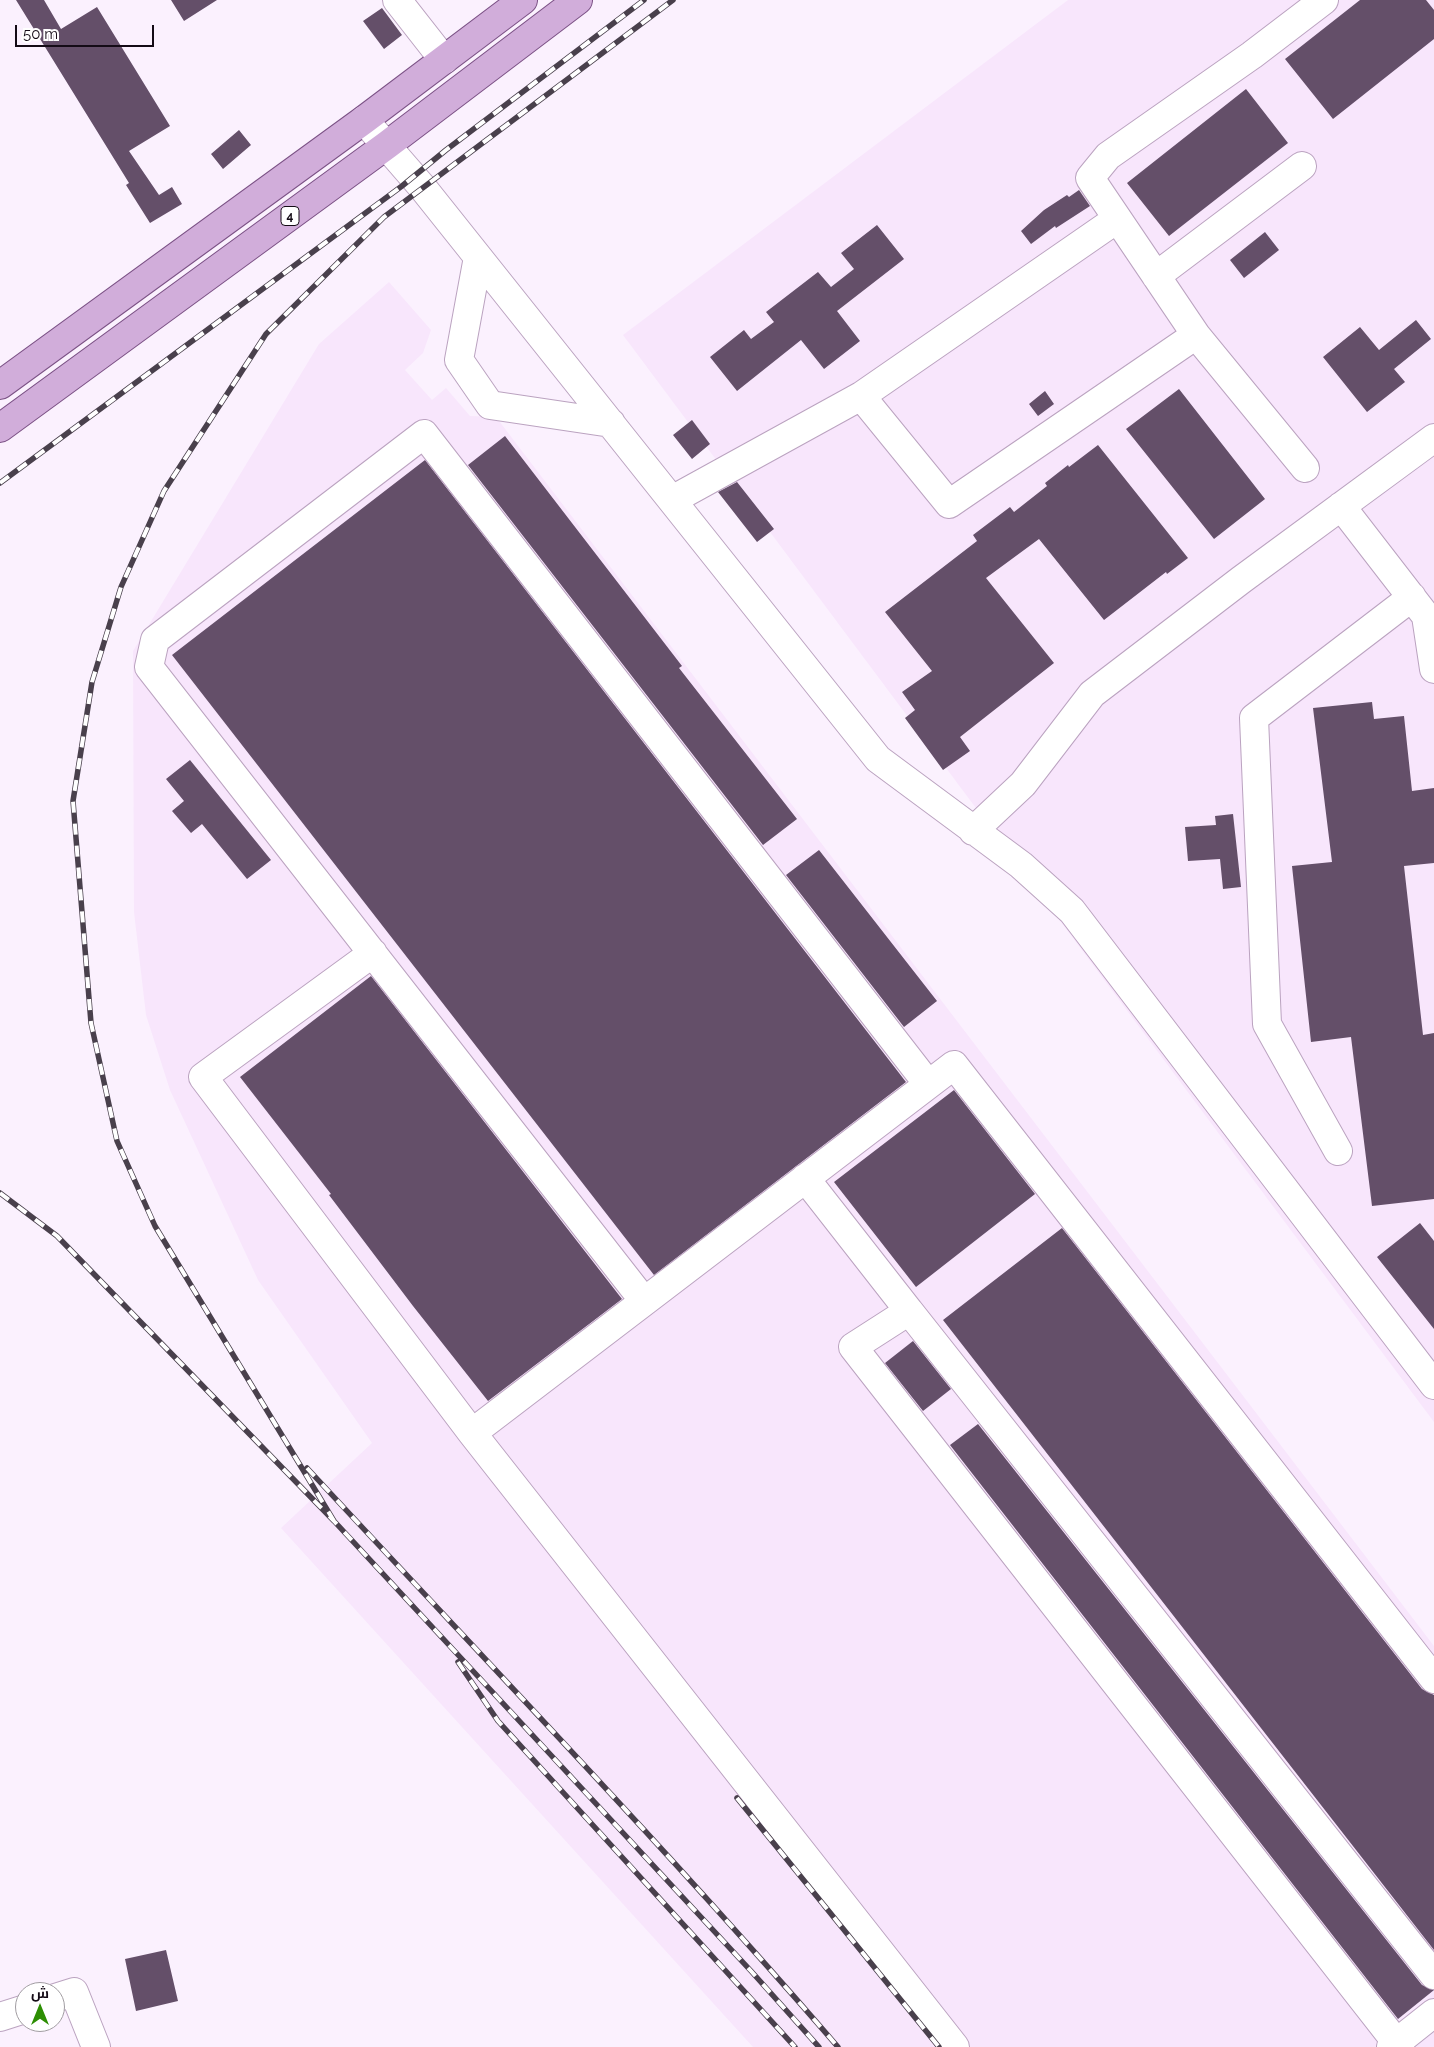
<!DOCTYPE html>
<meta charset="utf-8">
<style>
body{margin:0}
#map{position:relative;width:1434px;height:2047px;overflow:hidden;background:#fbf1fe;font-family:Raleway,Cairo,sans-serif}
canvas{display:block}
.north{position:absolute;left:15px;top:1982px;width:50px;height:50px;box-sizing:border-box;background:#fff;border:1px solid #a19da2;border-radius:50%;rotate:0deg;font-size:14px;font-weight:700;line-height:20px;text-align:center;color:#140b16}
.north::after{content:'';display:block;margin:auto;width:18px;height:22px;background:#2d8e03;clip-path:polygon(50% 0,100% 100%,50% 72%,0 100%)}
.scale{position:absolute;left:15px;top:25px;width:139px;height:22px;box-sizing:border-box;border:2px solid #140b16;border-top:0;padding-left:6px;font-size:15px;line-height:18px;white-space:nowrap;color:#140b16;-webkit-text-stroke:4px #fff;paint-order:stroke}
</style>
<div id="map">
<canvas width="1434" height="2047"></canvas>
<div class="north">ش</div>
<div class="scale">50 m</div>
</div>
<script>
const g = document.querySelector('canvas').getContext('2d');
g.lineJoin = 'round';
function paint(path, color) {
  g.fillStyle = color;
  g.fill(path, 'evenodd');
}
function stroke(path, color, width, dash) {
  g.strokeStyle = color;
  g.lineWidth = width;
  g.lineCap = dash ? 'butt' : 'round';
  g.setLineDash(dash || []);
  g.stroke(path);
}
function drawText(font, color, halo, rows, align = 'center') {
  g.font = font + ' Raleway,sans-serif';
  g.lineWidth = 5;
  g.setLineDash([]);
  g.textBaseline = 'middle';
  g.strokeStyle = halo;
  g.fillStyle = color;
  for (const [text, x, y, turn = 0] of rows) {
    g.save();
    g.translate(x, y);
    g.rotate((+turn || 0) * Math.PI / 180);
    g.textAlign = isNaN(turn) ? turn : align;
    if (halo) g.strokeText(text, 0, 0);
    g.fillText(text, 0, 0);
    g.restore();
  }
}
paint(new Path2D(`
 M1068,0h366v1422l-811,-1087z
 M389,282l42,48 -8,23 -18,17 27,30 14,-12 24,28 26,1 938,1229v401h-681l-472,-519 91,-85 -114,-163 -88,-190 -24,-75 -12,-103 -1,-261 186,-307z`), '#f8e6fc');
paint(new Path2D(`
 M16,0h28l17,29 36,-22 73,119 -41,25 30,44 13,-8 10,17 -32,19 -24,-38 3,-2z
 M171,0h46l-33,21z
 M1360,0h66l8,10v29l-101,80 -48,-60z
 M382,8l20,27 -18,14 -21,-28z
 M1246,89l42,54 -119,93 -42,-53z
 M239,130l12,15 -28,24 -12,-15z
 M1079,190l11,16 -34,22 -1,-2 -24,18 -10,-13 23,-21 23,-15 2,2z
 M877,225l27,34 -67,52 23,30 -36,28 -23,-29 -64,51 -27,-34 34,-27 7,9 23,-17 -8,-10 52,-40 13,15 23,-18 -13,-16z
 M1265,232l14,18 -35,28 -14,-18z
 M1416,320l15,19 -37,30 11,13 -38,30 -44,-55 37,-30 19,23z
 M1179,389l86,110 -51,40 -88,-110z
 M1045,391l9,13 -16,12 -9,-12z
 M692,420l18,24 -18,15 -19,-24z
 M505,436l177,230 -3,2 118,151 -34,26 -295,-380z
 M1098,445l90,113 -21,16 -1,-2 -62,48 -65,-81 -53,39 68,85 -94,74 10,14 -27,19 -38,-52 10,-8 -13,-18 30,-21 -47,-59 92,-71 -4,-6 37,-28 4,5 33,-26 -2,-3 23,-18 1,2z
 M425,460l481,622 -252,193 -482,-620z
 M737,482l37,47 -17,13 -39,-50z
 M1372,702l2,17 30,-3 8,75 22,-3v75l-30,3 19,169 11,-2v166l-62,7 -21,-169 -40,5 -19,-176 40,-4 -19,-154z
 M190,760l81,100 -24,19 -45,-55 -11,9 -19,-22 12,-10 -18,-22z
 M1233,814l8,73 -18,2 -3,-30 -32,2 -3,-34 31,-2 -1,-9z
 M819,850l118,151 -33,26 -118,-152z
 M371,976l251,323 -134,102 -75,-95 -84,-111 2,-1 -91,-117z
 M954,1090l81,104 -119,93 -82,-105z
 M1420,1223l14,18v88l-57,-72z
 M1062,1228l360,461 12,6v255l-491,-630z
 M913,1341l38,48 -28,22 -38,-48z
 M978,1424l444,561 12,5 -36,29 -448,-574z
 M166,1950l12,51 -42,10 -11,-52z`), '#644f69');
const minor = new Path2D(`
 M397,0l47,60
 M364,120l59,68 455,571 143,106 51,46 362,474
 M478,257l-19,103 31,45 121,18
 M1156,276l146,-110
 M1196,335l-106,-157 18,-22 144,-101 72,-55
 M861,396l256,-177
 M672,500l189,-104 88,108 247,-169 109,133
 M1341,506l85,110 8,53
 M973,831l50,-47 69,-90 149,-114 193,-142
 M373,953l-170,124 269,356 483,614
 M1338,1151l-71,-127 -13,-306 158,-121
 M805,1178l104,133
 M644,1301l-495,-634 6,-27 269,-206 504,650
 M472,1433l482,-368 480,614
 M55,1998l19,-6 22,55
 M0,2017l25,-8
 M1391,2047l43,-34
 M1400,2047l-547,-700 56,-36 525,664`);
const major = new Path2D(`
 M0,385l364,-265 159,-120
 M0,428l387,-283 191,-145`);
stroke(minor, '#bba3c0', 30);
stroke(major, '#7b5185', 30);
stroke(minor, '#fff', 28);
stroke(major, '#d1adda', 28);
const rail = new Path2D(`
 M0,483l402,-297 44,-36 198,-150
 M0,1193l57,43 277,285 417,450 68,76
 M307,1468c178,192 360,381 531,579
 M334,1521l-179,-295 -38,-85 -26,-118 -18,-222 19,-119 29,-95 43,-96 102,-157 118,-117 289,-217
 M458,1662l40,59 297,326
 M737,1798l202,249`);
stroke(rail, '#49404c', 5.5);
stroke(rail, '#fff', 4, [11]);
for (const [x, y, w] of [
 [290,216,18]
]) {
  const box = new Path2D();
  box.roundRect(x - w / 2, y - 9.5, w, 19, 4);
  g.fillStyle = '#fff';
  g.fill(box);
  stroke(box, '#140b16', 1);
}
drawText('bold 12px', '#140b16', null, [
 ["4",290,216]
]);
</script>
